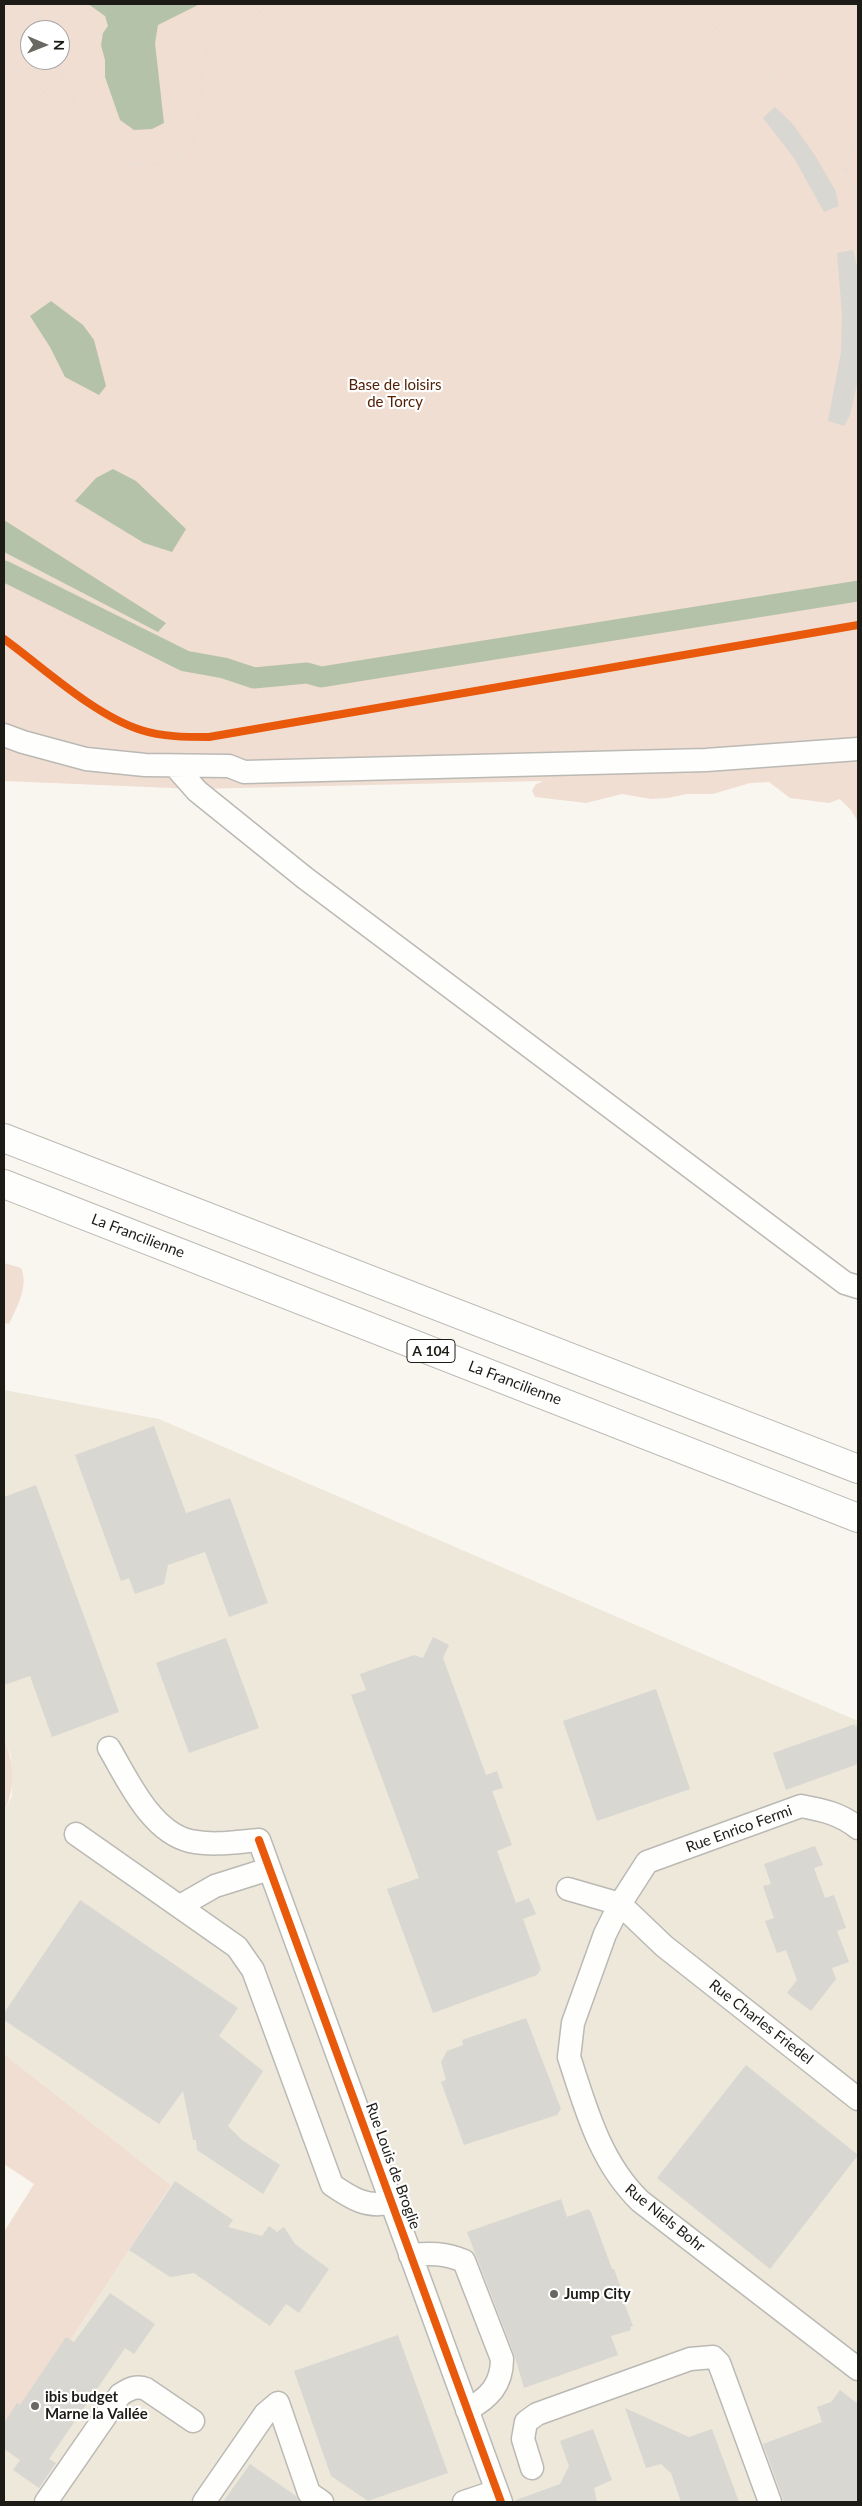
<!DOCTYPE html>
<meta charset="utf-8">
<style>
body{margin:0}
#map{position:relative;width:862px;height:2506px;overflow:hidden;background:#f9f6ef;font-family:Lato,sans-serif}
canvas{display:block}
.frame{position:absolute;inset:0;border:5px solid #1d1b16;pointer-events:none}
.north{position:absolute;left:20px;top:20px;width:50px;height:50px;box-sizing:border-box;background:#fff;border:1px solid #a5a4a2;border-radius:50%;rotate:91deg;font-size:14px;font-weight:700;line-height:20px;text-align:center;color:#1d1b16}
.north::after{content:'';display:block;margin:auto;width:18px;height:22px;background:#6a6862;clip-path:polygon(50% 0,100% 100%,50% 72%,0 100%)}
</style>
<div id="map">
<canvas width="862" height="2506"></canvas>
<div class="frame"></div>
<div class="north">N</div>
</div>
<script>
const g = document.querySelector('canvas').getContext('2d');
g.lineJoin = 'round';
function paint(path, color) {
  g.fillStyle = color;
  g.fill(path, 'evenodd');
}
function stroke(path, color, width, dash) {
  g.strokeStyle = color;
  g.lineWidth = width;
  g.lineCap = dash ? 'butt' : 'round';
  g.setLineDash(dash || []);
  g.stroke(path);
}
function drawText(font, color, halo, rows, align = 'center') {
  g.font = font + ' Lato,sans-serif';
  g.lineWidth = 4.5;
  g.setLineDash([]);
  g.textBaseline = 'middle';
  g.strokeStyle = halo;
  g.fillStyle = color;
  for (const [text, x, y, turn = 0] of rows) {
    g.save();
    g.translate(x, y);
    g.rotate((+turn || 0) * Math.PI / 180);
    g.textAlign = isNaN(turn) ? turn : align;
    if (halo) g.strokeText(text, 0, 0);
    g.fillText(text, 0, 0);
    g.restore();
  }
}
paint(new Path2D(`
 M4,1390l155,29 699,302v781h-854v-59l167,-258 -167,-131v-242l8,-16 -1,-40 -7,-18z`), '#eee8db');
paint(new Path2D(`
 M4,4h854v818l-7,-12 -11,-11 -11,4 -39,-5 -21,-16 -19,1 -37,11h-26l-19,4 -17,1 -29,-5 -36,9 -51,-6 -3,-6 3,-6 8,-4 -347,8 -192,-8zM30,30h30v30h-30z
 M4,1263l17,5c8,18 -4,39 -12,56l-5,-1z
 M4,1738c10,24 12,50 0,74z
 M4,2054l167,131 -167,258v-211l30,-48 -30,-20z`), '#f0ded3');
paint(new Path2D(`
 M88,4h112l-42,21 -3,18 9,80 -12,6 -18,1 -14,-10 -15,-43v-17l-4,-15 2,-12 5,-7 -3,-10z
 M51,301l32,24 11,15 12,46 -7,9 -34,-18 -15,-30 -20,-31z
 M113,469l23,12 50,48 -14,23 -28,-9 -69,-42 21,-23z
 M4,521v-1l162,103 -8,9 -154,-80z`), '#b5c2aa');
stroke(new Path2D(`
 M4,571l181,90 39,7 30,10 53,-5 14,4 537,-86`), '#b5c2aa', 21);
paint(new Path2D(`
 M775,107l17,16 24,34 19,33 4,16 -15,6 -30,-54 -31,-40z
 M853,250l5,20v110l-8,35 -6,11 -16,-5 13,-69 1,-38 -5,-61z
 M154,1426l32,87 44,-15 38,105 -39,14 -24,-65 -37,13 -4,19 -29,10 -6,-16 -8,3 -46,-126z
 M36,1485l83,227 -67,25 -22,-61 -26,9v-188z
 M433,1637l16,8 -6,13 43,117 11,-4 6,17 -11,3 20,54 -15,6 19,52 13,-5 7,16 -13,5 18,50 -4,6 -104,38 -46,-124 32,-11 -68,-183 15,-5 -6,-16 54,-19 9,3z
 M226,1638l33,90 -70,25 -33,-90z
 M656,1689l34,100 -93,32 -34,-100z
 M855,1724v3l3,-2v39l-72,26 -13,-37z
 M815,1846l8,19 -9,3 11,30 9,-3 12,33 -9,3 12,31 -17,6 4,11 -25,32 -24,-18 10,-13 -11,-30 -9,3 -12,-32 9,-3 -11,-32 8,-2 -7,-20z
 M80,1900l158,108 -19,28 44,35 -35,55 14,14 38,25 -17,29 -66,-44 -1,-10h-3l-10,-49 -24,33 -155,-104v-7z
 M526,2018l35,91 -4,6 -93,30 -23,-63 5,-2 -5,-18 6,-11 16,-6 -1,-5z
 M746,2065l112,90 -88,114 -113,-91z
 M175,2181l58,39 -5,7 34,9 7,-10 8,6 7,-5 11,17 34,25 -30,44 -13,-9 -16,22 -76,-53 -24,4 -41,-27z
 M561,2199l6,18 21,-8 3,3 21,57h2l10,27 -2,1 11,29 -3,1 1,3 -20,6 7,19 -94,33 -10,-34 -47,-122z
 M110,2293l45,31 -21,30 -9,-6 -76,111 7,4 -17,25 -26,-18 7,-10 -16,-11v-26l13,-20 3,2 46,-68 8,5z
 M398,2335l50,138 -80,28 -37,-25 -37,-105z
 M840,2390l18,14v98h-74l-21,-58 59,-22 -5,-15 14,-5z
 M625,2408l64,29 23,-8 27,73h-58l-10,-29 -10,-9 -15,4z
 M593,2429l19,51 -18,8 3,14h-80l-1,-2 44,-16 9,-18 -9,-25z
 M250,2464l46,32 4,6h-77z`), '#d8d7d1');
const minor = new Path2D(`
 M4,735l19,7 63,17 59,6 84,1 15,6 462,-12 152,-11
 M175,766l22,25 108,87 540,405 13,4
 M109,1748c19,32 42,84 81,93 23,5 46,1 69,-1l242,662
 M858,1828c-17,-14 -35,-18 -57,-22l-154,56 -27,42 -15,30 -32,89 -4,34c17,52 31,105 71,144l218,168
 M76,1834l161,113 16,23 79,215c19,13 36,24 59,17
 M568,1889l52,15 44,42 194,153
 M180,1906l35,-20 54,-17
 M410,2255c20,-2 35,-2 54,6l38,98c0,26 -13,39 -35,51
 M532,2468l-9,-29 3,-17 11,-8 153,-55 23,-2 6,6 51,139
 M46,2502l74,-107c9,-6 16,-10 26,-6l47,32
 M204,2502l61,-88 13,-11 31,90 13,9
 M464,2502l33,-11`);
const highway = new Path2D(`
 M4,1138l854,331
 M4,1184l854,334`);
stroke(minor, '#bbb9b4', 25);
stroke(highway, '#bbb9b4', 30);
stroke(new Path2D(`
 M31,4l13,26
 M684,4c63,46 152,123 174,200
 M4,14l9,-10
 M57,60c17,46 38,115 102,104 14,-3 29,-13 35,-27 14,-29 -3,-64 17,-92l60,-41
 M4,61l75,57
 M846,170l12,-45
 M853,435l5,-13`), '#e0dedc', 3, [1, 4]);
stroke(minor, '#fefefd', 22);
stroke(highway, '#fefefd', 28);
stroke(new Path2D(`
 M4,639c40,29 90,76 137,91 21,7 46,7 68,7l649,-112
 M259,1840l242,662`), '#e8590c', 8);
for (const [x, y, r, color] of [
 [554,2294,5,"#6a6862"],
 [35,2406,5,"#6a6862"]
]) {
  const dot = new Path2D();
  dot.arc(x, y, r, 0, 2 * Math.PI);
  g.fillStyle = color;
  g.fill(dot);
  stroke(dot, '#fff', 2);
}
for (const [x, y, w] of [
 [431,1351,48]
]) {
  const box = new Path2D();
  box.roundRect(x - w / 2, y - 11.5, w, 23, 4);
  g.fillStyle = '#fff';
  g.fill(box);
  stroke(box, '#1d1b16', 1);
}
drawText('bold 14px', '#1d1b16', null, [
 ["A 104",431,1351]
]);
drawText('15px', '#512106', '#fff', [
 ["Base de loisirs",395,385],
 ["de Torcy",395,402]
]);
drawText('15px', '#1d1b16', '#fff', [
 ["La Francilienne",138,1236,21],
 ["La Francilienne",515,1383,21],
 ["Rue Enrico Fermi",739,1829,-20],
 ["Rue Charles Friedel",761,2022,38],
 ["Rue Louis de Broglie",393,2166,70],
 ["Rue Niels Bohr",665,2218,39]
]);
drawText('bold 15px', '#1d1b16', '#fff', [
 ["Jump City",564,2294],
 ["ibis budget",45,2397],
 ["Marne la Vallée",45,2414]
], 'left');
</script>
